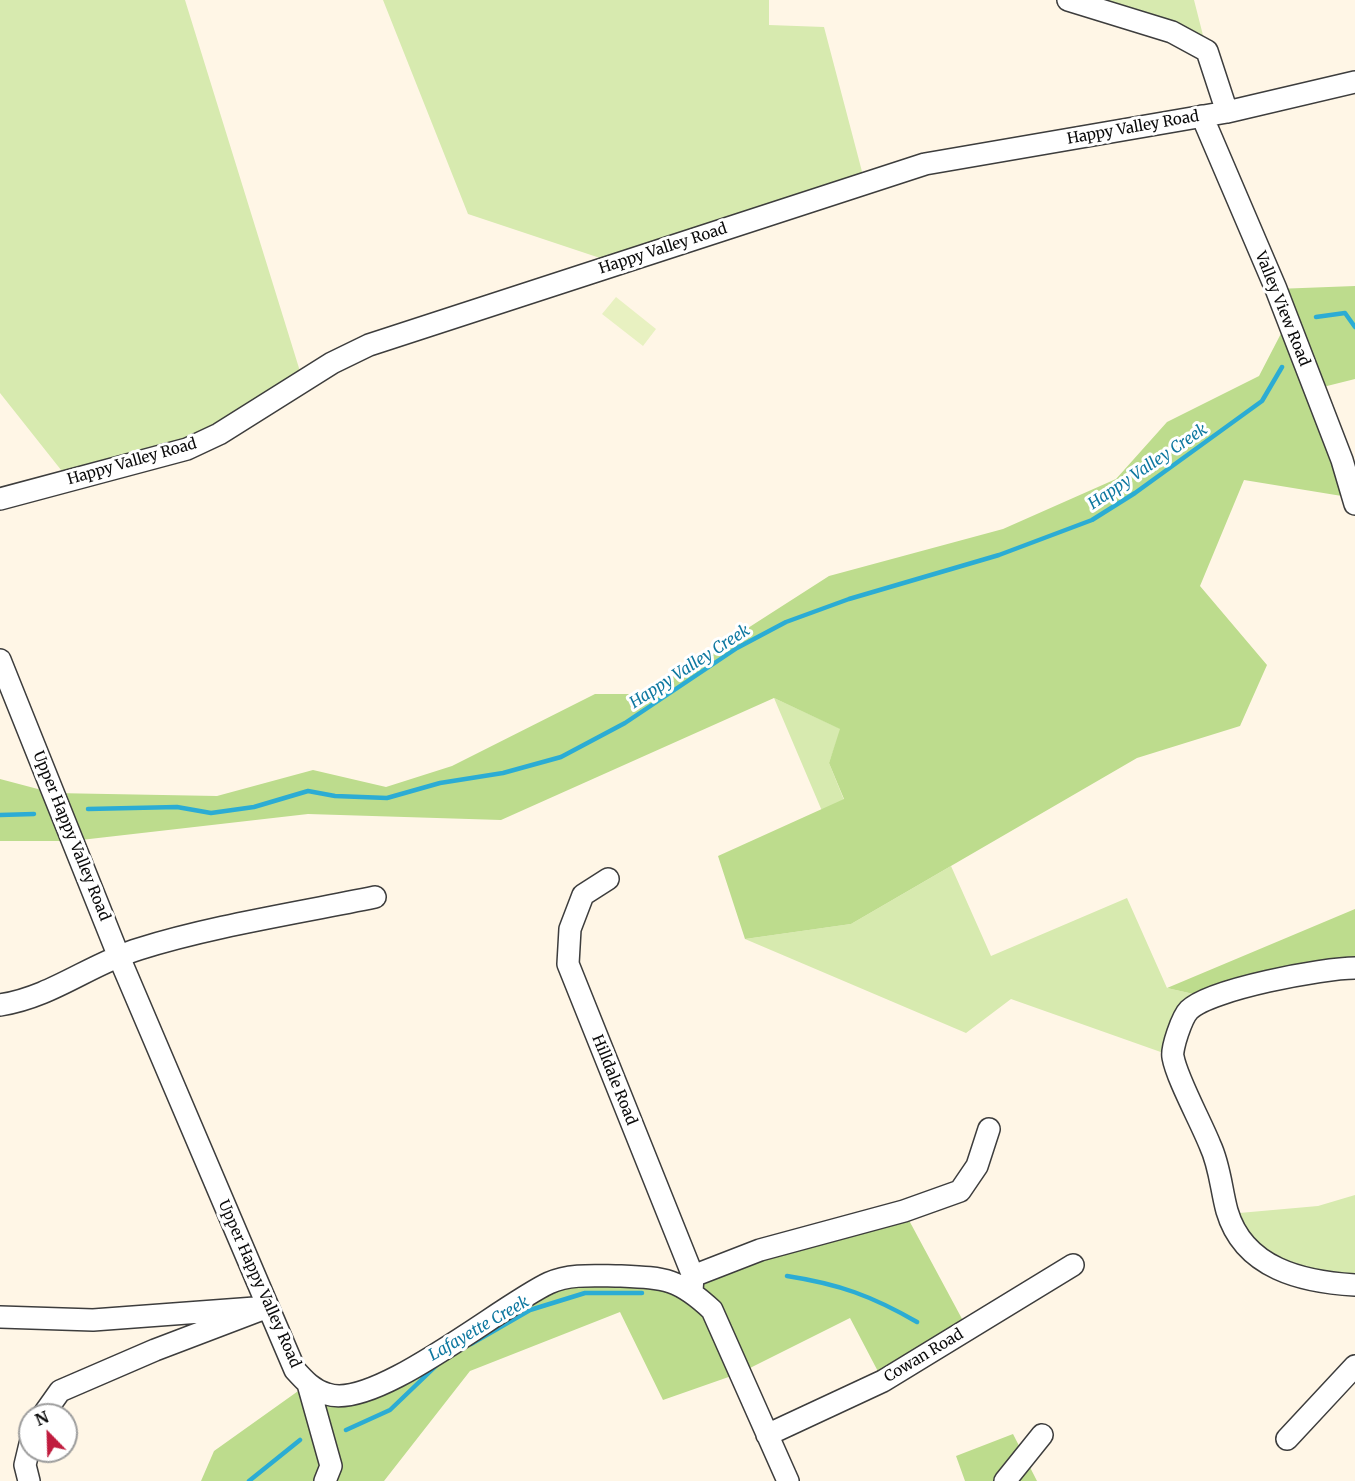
<!DOCTYPE html>
<style>
body{margin:0}
#map{position:relative;width:1355px;height:1481px;overflow:hidden;background:#fff6e6;font-family:Merriweather,serif}
canvas{display:block}
.north{position:absolute;left:18px;top:1403px;width:60px;height:60px;box-sizing:border-box;background:#fff;border:2px solid #9d9d9d;border-radius:50%;rotate:337deg;font-size:16px;font-weight:700;line-height:24px;text-align:center;color:#0a0a0a}
.north::after{content:'';display:block;margin:auto;width:21px;height:27px;background:#c01c3e;clip-path:polygon(50% 0,100% 100%,50% 72%,0 100%)}
</style>
<div id="map">
<canvas width="1355" height="1481"></canvas>
<div class="north">N</div>
</div>
<script>
const g = document.querySelector('canvas').getContext('2d');
g.lineJoin = 'round';
function paint(path, color) {
  g.fillStyle = color;
  g.fill(path, 'evenodd');
}
function stroke(path, color, width, dash) {
  g.strokeStyle = color;
  g.lineWidth = width;
  g.lineCap = dash ? 'butt' : 'round';
  g.setLineDash(dash || []);
  g.stroke(path);
}
function drawText(font, color, halo, rows, align = 'center') {
  g.font = font + ' Merriweather,serif';
  g.lineWidth = 6;
  g.setLineDash([]);
  g.textBaseline = 'middle';
  g.strokeStyle = halo;
  g.fillStyle = color;
  for (const [text, x, y, turn = 0] of rows) {
    g.save();
    g.translate(x, y);
    g.rotate((+turn || 0) * Math.PI / 180);
    g.textAlign = isNaN(turn) ? turn : align;
    if (halo) g.strokeText(text, 0, 0);
    g.fillText(text, 0, 0);
    g.restore();
  }
}
paint(new Path2D(`
 M0,0h185l118,381 -54,35 -180,64 -69,-87z
 M383,0h386v25l55,2 41,156 -247,81 -150,-50z
 M1068,0h126l13,51z
 M774,698l67,31 -12,34 15,37 -22,11z
 M951,866l40,90 136,-58 40,90 44,10 -22,13 -17,45 -161,-57 -45,34 -221,-94 106,-15z
 M1355,1195v90l-66,-10 -61,-61 90,-8z`), '#d7eaaf');
paint(new Path2D(`
 M1355,286v93l-40,10 39,109 -110,-18 -44,106 67,79 -27,61 -103,32 -286,166 -106,15 -27,-83 126,-57 -15,-36 11,-34 -66,-31 -273,122 -193,-6 -236,27h-72v-62l53,14 164,3 96,-26 73,17 66,-21 143,-72h50l184,-118 174,-47 113,-50 51,-57 92,-46 29,-56 -12,-31z
 M1355,909v59l-144,30 -44,-10z
 M904,1211l64,119 -85,51 -33,-63 -110,55 -77,27 -43,-88 -150,59 -86,110h-183l13,-30 94,-67 48,10 195,-112 142,-6z
 M1013,1434l24,47h-72l-9,-25z`), '#bddc8d');
paint(new Path2D(`
 M616,297l40,32 -13,17 -41,-32z`), '#e8f1c1');
stroke(new Path2D(`
 M1316,317l29,-4 10,14
 M88,809l89,-2 34,6 43,-6 54,-16 27,5 52,2 53,-15 63,-10 58,-16 64,-34 112,-75 49,-26 63,-23 150,-44 93,-35 43,-27 127,-92 20,-34
 M0,815l34,-1
 M787,1276c52,8 85,20 130,46
 M471,1344l59,-34 55,-17h57
 M346,1430l44,-20 48,-46
 M249,1481l51,-41`), '#2bacd4', 4.5);
const minor = new Path2D(`
 M1068,0l104,32 35,19 20,61
 M1202,116l74,173 66,171 13,44
 M0,499l187,-50 32,-15 113,-71 37,-18 556,-181 302,-52 128,-30
 M0,660l119,297 176,413c9,10 18,20 32,24 48,17 174,-89 222,-111 22,-10 49,-7 72,-7 45,2 58,3 91,34l76,171
 M608,879l-25,16 -13,34 -2,35 125,312 -1,15
 M1355,968c-31,0 -145,21 -166,42 -7,7 -18,39 -16,47 4,22 28,65 37,88 10,21 11,44 17,66 17,58 76,71 128,74
 M0,1005c52,-8 90,-41 139,-56 73,-23 159,-36 236,-52
 M693,1276l67,-26 144,-39 56,-20 17,-25 12,-37
 M0,1317l93,3 175,-13 -113,43 -95,41 -17,24
 M308,1384l23,82 -6,15
 M767,1435l116,-54 190,-116
 M1287,1439l68,-73
 M29,1481l-4,-16 5,-21
 M1005,1481l37,-46`);
stroke(minor, '#3d3d3d', 24);
stroke(minor, '#fff', 21);
drawText('15px', '#0a0a0a', '#fff', [
 ["Happy Valley Road",1133,128,-10],
 ["Happy Valley Road",663,249,-18],
 ["Valley View Road",1282,309,68],
 ["Happy Valley Road",132,462,-16],
 ["Upper Happy Valley Road",71,836,68],
 ["Hilldale Road",614,1080,68],
 ["Upper Happy Valley Road",259,1284,66],
 ["Cowan Road",924,1356,-31]
]);
drawText('italic 16px', '#0e78a0', '#fff', [
 ["Happy Valley Creek",1148,467,-34],
 ["Happy Valley Creek",690,667,-33],
 ["Lafayette Creek",479,1329,-30]
]);
</script>
